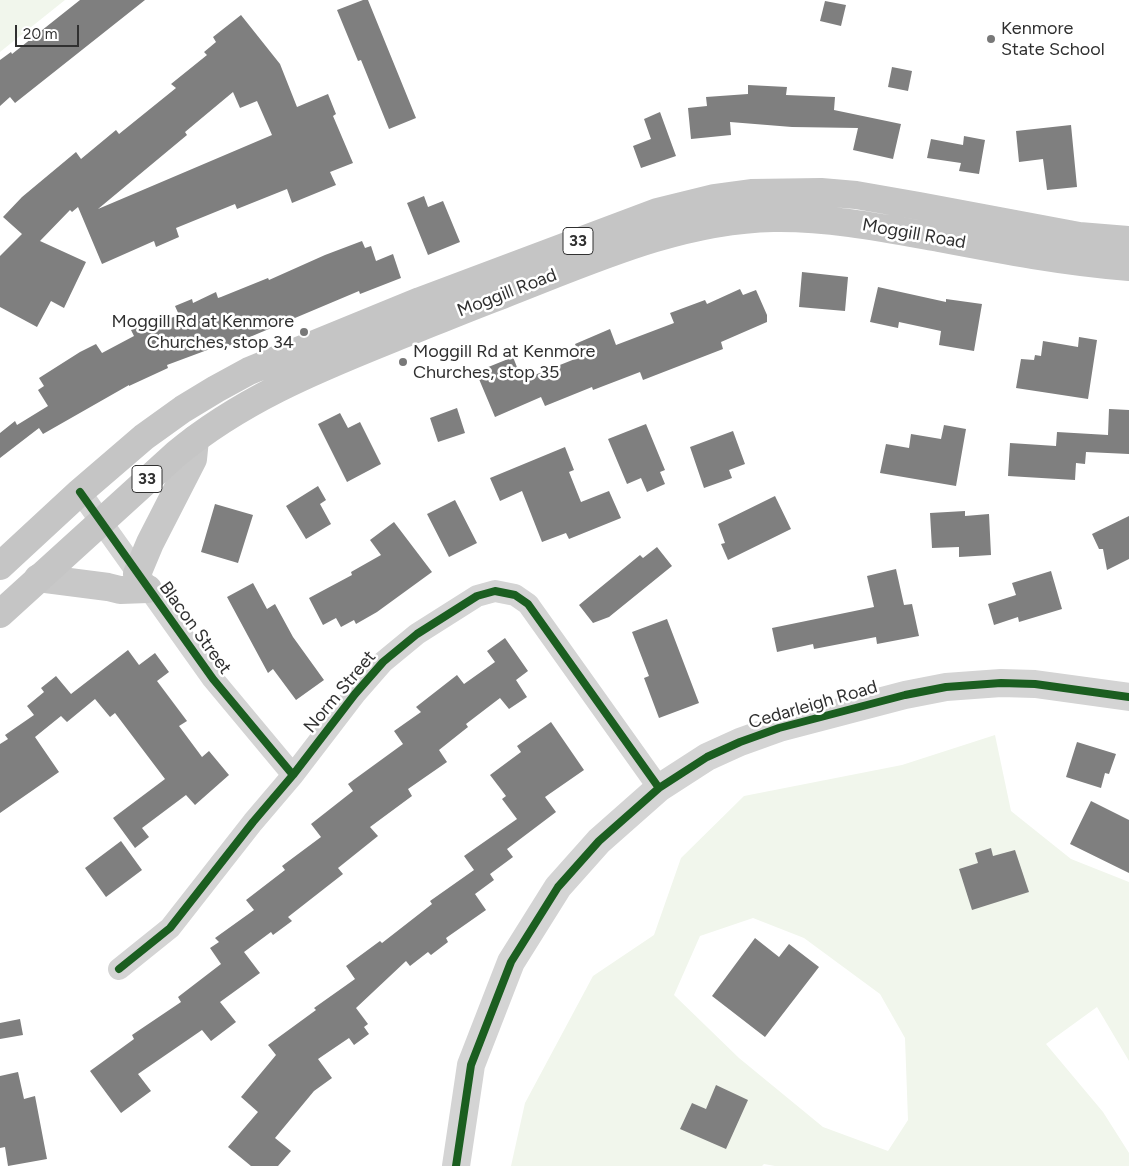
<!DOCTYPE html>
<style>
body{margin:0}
#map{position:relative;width:1129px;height:1166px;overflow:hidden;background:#fff;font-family:Figtree,sans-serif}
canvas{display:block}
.scale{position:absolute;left:15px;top:25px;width:64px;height:22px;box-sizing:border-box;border:2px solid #303030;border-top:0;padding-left:6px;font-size:15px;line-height:18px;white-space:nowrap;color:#303030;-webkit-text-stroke:4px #fff;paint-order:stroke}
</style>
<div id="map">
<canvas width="1129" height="1166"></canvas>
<div class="scale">20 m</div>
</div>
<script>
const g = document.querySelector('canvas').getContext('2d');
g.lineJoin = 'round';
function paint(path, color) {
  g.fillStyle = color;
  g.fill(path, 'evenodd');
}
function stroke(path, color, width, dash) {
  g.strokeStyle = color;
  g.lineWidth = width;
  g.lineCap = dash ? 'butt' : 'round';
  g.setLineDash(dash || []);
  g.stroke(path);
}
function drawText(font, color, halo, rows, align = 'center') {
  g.font = font + ' Figtree,sans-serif';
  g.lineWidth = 5;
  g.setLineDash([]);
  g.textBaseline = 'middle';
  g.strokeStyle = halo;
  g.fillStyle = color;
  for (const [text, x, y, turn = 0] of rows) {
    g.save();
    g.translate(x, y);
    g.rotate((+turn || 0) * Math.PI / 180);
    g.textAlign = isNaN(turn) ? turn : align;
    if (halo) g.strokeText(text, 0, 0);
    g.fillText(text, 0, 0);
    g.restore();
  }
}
paint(new Path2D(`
 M0,0h65l-65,52z
 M995,735l16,76 60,48 58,23v179l-32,-54 -51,37 57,68 26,41v13h-354l-11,-2 -2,2h-251l14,-63 68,-127 61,-41 27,-77 63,-62 158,-31zM753,918l51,20 76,56 25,44 3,82 -20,31 -65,-24 -84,-69 -65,-63 26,-59z`), '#f1f6ec');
paint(new Path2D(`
 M80,0h65l-130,103 -5,-6 -10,9v-46l11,-8 1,2z
 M363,0h5l48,118 -27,11 -28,-69 -3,1 -21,-51z
 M825,1l21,4 -5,21 -21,-5z
 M241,15l39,49 17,43 31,-13 8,20 -3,2 20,47 -23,9 6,13 -44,18 -5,-14 -50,20 -2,-5 -59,24 3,9 -23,10 -2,-6 -52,23 -24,-57 -6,5 -2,-2 -30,31 46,21 -22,46 -13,-7 -14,26 -37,-20v-51l22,-22 -19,-17 19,-20 54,-45 5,7 35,-29 3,4 57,-46 -5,-4 36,-29 -3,-3 12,-10 -3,-5zM233,92l7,16 17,-7 15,34 -174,74 89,-74 -2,-3z
 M892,67l20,4 -4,20 -20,-4z
 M748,85l39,2 -1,8 49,2 -1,13 67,14 -8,35 -40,-9 5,-22 -66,-1 -62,-5 1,13 -40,4 -3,-31 19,-2 -1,-9 42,-3z
 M660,112l16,44 -35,12 -8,-22 18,-7 -7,-20z
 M1071,125l6,62 -30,3 -4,-31 -24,3 -3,-31z
 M964,136l21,4 -6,34 -20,-3 2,-8 -34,-5 4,-19 32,6z
 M424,196l4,11 15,-6 17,41 -32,13 -21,-52z
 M362,241l3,7 6,-2 5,15 17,-7 8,24 -41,16 -1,-3 -140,59 -1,-4 -51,19 1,3 -39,18v-1l-86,49 -4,-6 -39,30v-25l15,-12 2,4 31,-19 -10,-16 6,-4 -5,-8 41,-26 16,-8 6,9 32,-17 -3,-6 16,-8 2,4 30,-11 -4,-9 17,-7 1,4 23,-11 2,6 3,-1 47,-19 1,2 56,-25z
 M802,272l46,5 -3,34 -46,-4z
 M878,287l68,15v-3l36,5 -8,47 -35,-6 2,-14 -42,-9 -1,6 -28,-6z
 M740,289l3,6 13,-5 11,25v7l-46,20 2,7 -80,31 -3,-8 -47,18 -1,-3 -47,19 -4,-9 -46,20 -19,-45 37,-15 9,23 58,-23 -5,-13 35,-15 6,16 58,-22 -4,-10 35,-13 2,4z
 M1079,337l18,3 -9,59 -72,-11 5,-29 13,1 1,-5 6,1 2,-15 35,6z
 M457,408l8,25 -27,9 -8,-24z
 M1109,409l20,1v44l-43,-2 -1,12 -9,-1 -1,17 -67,-4 2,-33 46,3 1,-14 51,3z
 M340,413l8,15 12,-6 21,42 -34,18 -29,-58z
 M646,424l19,46 -5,2 5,12 -18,8 -6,-14 -14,6 -19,-45z
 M944,425l22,4 -10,57 -76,-13 6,-29 23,4 2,-14 30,5z
 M733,431l12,33 -16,6 3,8 -28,10 -14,-41z
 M565,447l9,23 -5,2 12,30 28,-11 12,27 -52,21 -3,-6 -24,9 -20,-51 -22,10 -10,-23z
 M318,486l8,14 -6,4 11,20 -25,15 -20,-33z
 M775,496l16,33 -63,31 -7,-16 4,-1 -7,-19z
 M455,500l22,43 -28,14 -22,-43z
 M215,504l38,11 -15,48 -37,-11z
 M965,511v5l24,-2 2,41 -32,2v-10l-27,1 -2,-35z
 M1129,516v43l-22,11 -4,-21h-4l-7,-15z
 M394,522l38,50 -55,40 -21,12 -2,-4 -13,7 -5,-9 -13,7 -14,-27 43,-23 -1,-3 30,-17 -11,-15z
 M657,547l15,19 -63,51 -16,6 -14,-18 61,-50 3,3z
 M896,569l8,36 8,-1 7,32 -42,8 -1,-7 -62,12 -1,-5 -36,8 -5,-24 102,-21 -7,-31z
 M1051,571l11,38 -43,13 -1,-5 -24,8 -6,-21 28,-9 -4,-12z
 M253,583l14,26 8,-5 18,33 31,43 -28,20 -23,-31 -5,4 -41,-76z
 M667,619l32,84 -40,15 -15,-40 5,-2 -17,-44z
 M505,638l23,33 -12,9 11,17 -18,12 -9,-11 -34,26 2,3 -29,23 8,12 -39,27 4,7 -42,31 8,9 -40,32 5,6 -55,43 4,4 -19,14 -2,-3 -27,20 16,21 -40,29 16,20 -25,19 -9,-11 -64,44 13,17 -30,22 -31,-42 44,-32 -2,-4 49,-33 -3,-5 43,-33 -11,-16 9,-6 -4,-4 39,-28 -8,-10 39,-30 -3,-4 39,-29 -10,-13 42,-33 -5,-7 55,-40 -9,-13 27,-19 -5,-5 41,-32 7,9 31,-22 -8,-11z
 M128,650l11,15 16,-12 14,19 -12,9 30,40 -8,5 23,31 7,-6 20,24 -34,30 -9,-10 -44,33 7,9 -14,11 -22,-30 52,-39 -50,-66 -5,4 -15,-18 -28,23 -6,-6 -26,21 24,35 -59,41v-69l8,-5 -3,-4 29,-20 -7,-9 17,-14 -3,-4 15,-12 15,18z
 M551,722l33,48 -39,27 11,15 -49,37 6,8 -23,17 4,6 -19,14 11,16 -40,28 2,4 -17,13 -3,-3 -18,14 -4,-5 -50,47 12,16 -4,3 5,7 -15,11 -5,-7 -31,21 14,19 -18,13 -39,47 16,13 -13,15h-27l-23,-19 30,-35 -17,-15 35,-42 -8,-10 48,-35 -2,-2 41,-29 -9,-13 34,-25 2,2 50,-39 -2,-3 44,-31 -10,-14 53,-37 -15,-20 4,-3 -16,-21 31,-23 -4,-6z
 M1077,742l39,12 -7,20 -4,-1 -4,15 -35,-11z
 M1091,801l38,19v53l-59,-29z
 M121,841l21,29 -36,27 -21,-29z
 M991,848l2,8 22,-6 14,42 -57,18 -13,-41 19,-6 -3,-10z
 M755,938l24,19 10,-13 30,23 -54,70 -53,-41z
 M20,1019l3,16 -23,4v-16z
 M18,1072l6,27 11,-3 12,63 -39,7 -3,-19 -5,1v-72z
 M716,1085l32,15 -22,49 -46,-20 12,-26 14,6z`), '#7f7f7f');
stroke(new Path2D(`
 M80,492l133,187 80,96
 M119,969l51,-41 83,-106 40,-47 62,-81 28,-32 34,-28 60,-38 18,-5 20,4 13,9 131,184`), '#d4d4d4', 22);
stroke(new Path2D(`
 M456,1166l15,-101 40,-103 47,-75 41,-46 60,-53 48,-31 33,-15 39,-14 126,-33 41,-8 55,-4 34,1 94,13`), '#d4d4d4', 28);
stroke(new Path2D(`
 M137,574l13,-31 43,-84 2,-20
 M38,578l70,9 12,3 28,-1`), '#c8c8c8', 28);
stroke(new Path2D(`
 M0,566l80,-74 64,-55 39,-28 33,-20 33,-18 171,-70 237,-89 57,-14 37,-5 70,-1 35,3 63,11 160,30 50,4
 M0,614l176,-160c64,-53 136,-83 213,-114 38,-15 75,-31 113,-45 88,-34 176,-75 271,-77 56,-1 111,10 166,20 63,12 126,24 190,29`), '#c5c5c5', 28);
stroke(new Path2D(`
 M80,492l133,187 80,96
 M119,969l51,-41 83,-106 40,-47 62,-81 28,-32 34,-28 60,-38 18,-5 20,4 13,9 131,184
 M456,1166l15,-101 40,-103 47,-75 41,-46 60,-53 48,-31 33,-15 39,-14 126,-33 41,-8 55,-4 34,1 94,13`), '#1b5e20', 8);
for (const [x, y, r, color] of [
 [991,39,5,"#787878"],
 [304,332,5,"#787878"],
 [403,362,5,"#787878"]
]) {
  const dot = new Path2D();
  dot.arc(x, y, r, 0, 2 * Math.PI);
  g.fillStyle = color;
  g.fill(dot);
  stroke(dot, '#fff', 2);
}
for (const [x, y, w] of [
 [578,241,30],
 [147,479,30]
]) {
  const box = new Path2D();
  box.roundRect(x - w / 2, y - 13.5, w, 27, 4);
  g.fillStyle = '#fff';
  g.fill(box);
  stroke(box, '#303030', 1);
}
drawText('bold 16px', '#303030', null, [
 ["33",578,241],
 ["33",147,479]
]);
drawText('18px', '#303030', '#fff', [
 ["Kenmore",1001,29],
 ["State School",1001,50],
 ["Moggill Rd at Kenmore",294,322,"right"],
 ["Churches, stop 34",294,343,"right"],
 ["Moggill Rd at Kenmore",413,352],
 ["Churches, stop 35",413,373]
], 'left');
drawText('18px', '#303030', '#fff', [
 ["Moggill Road",914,234,10],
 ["Moggill Road",507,293,-21],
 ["Blacon Street",195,628,54],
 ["Norm Street",340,692,-50],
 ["Cedarleigh Road",813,705,-16]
]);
</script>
